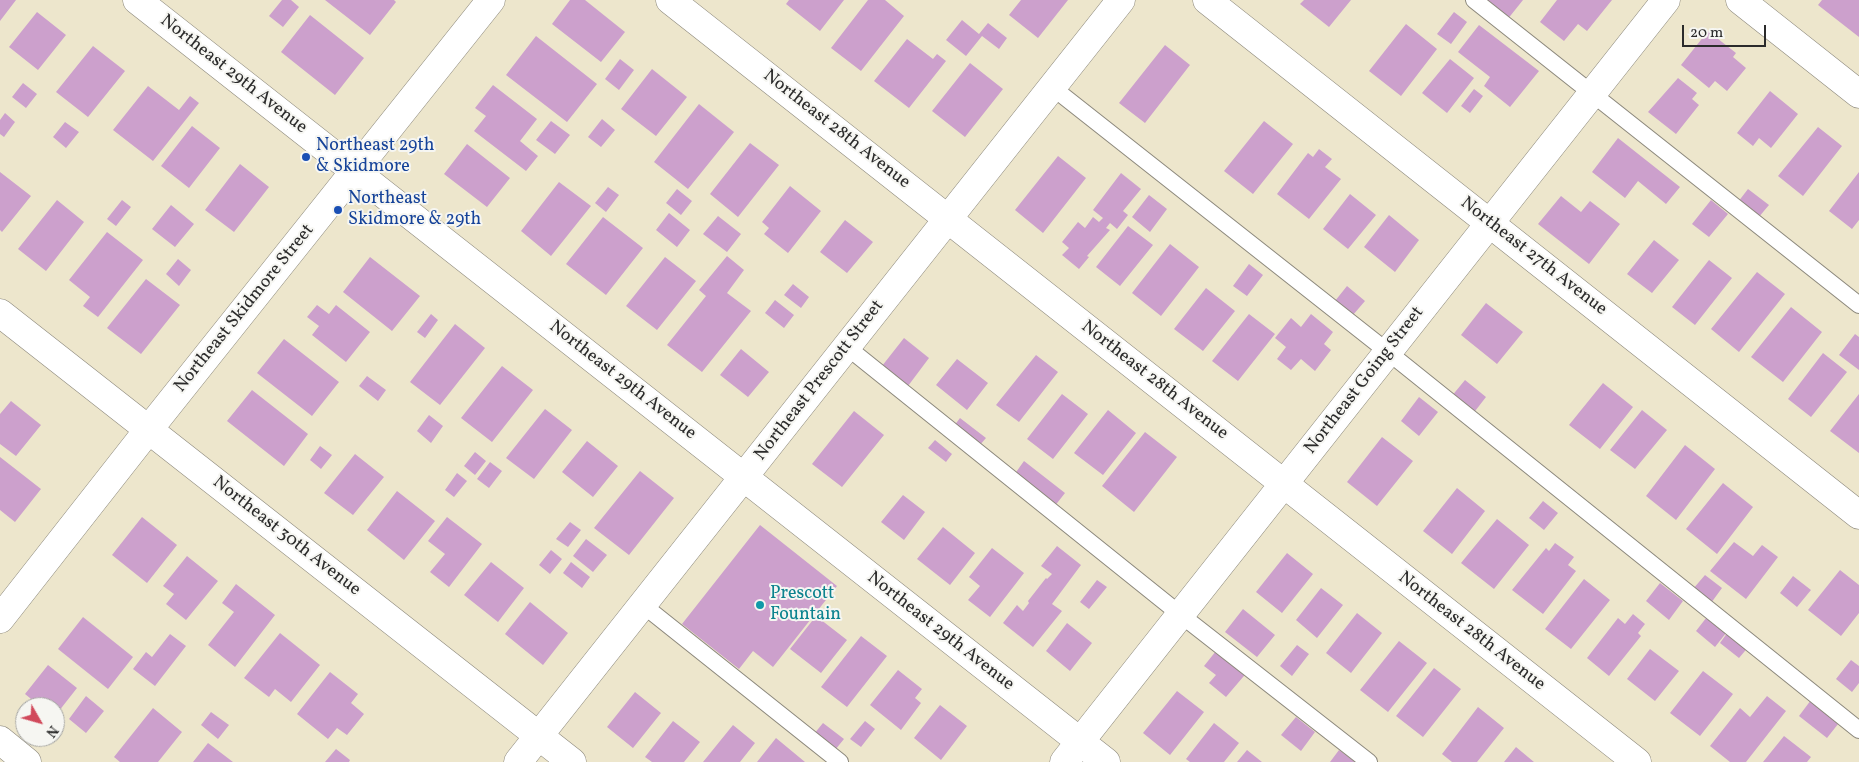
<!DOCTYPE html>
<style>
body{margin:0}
#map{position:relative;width:1859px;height:762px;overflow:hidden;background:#ede6cc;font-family:Vollkorn,serif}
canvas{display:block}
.north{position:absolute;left:15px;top:697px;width:50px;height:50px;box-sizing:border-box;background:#f6f6f2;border:1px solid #a5a5a2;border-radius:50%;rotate:128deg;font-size:14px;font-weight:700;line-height:20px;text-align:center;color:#2b2b2b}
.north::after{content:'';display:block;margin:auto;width:18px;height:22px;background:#d1495b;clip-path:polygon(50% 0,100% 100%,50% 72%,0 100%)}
.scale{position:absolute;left:1682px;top:25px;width:84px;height:22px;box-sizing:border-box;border:2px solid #2b2b2b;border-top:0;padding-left:6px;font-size:15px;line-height:18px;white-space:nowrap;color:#2b2b2b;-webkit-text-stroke:4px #f6f6f2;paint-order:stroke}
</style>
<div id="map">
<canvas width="1859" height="762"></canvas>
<div class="north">N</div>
<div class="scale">20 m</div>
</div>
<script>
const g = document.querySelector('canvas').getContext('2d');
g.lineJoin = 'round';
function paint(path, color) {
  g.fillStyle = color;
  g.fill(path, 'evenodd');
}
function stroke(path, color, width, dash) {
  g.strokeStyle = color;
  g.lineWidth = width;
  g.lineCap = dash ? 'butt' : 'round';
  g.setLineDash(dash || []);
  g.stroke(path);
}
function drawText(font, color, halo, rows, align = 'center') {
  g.font = font + ' Vollkorn,serif';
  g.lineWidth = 4;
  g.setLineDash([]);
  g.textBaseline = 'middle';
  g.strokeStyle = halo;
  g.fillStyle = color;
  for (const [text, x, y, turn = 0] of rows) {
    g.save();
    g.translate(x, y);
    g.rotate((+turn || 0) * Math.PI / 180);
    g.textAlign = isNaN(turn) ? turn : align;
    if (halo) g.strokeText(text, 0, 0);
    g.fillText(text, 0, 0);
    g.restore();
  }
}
paint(new Path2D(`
 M0,0h16l-16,21z
 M282,0h9l8,7 -16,20 -14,-11z
 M325,0h69l2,2 -26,33z
 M570,0h15l40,32 -24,30 -49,-38z
 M789,0h55l-24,31 -34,-27z
 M868,0h17l19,16 -43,55 -30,-23z
 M1021,0h47l-30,38 -29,-23z
 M1304,0h47l-22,27 -29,-23z
 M1481,0h42l-16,20z
 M1557,0h55l-25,31 -9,-7 -14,17 -24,-19z
 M1822,0h37v37l-41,-32z
 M37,12l29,23 -28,35 -29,-23z
 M1454,12l13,10 -16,22 -14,-10z
 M310,15l54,43 -29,37 -54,-43z
 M962,20l17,14 9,-11 19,15 -8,11 -17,-13 -16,20 -20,-16z
 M1406,24l31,25 -36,47 -32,-25z
 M1479,25l60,46 -29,36 -26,-21 6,-9 -32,-25z
 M1708,31l28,22 -3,4 13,11 -19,23 -12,-10 -6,7 -28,-23z
 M536,36l61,48 -30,38 -61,-47z
 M907,39l26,20 4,-5 9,7 -37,47 -35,-27z
 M1165,45l25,20 -45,58 -26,-20z
 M93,46l32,25 -37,46 -32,-25z
 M620,59l14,11 -15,20 -14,-11z
 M1450,59l24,19 -27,35 -25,-20z
 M970,63l33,26 -38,48 -33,-26z
 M652,69l35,28 -31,39 -35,-27z
 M1678,78l19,15 -5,6 7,6 -23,29 -28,-22z
 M23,83l14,11 -11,14 -14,-11z
 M493,85l44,34 -17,22 18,15 -12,15 -52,-40 12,-15 -11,-8z
 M148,86l31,24 11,-14 9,7 -46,58 -40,-31z
 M1474,89l9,7 -13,17 -9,-7z
 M1770,91l28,23 -27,34 -12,-10 -6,8 -16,-13z
 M699,104l35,28 -46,57 -34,-27z
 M5,113l10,9 -11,15 -4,-3v-14z
 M602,119l13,11 -14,17 -13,-10z
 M551,121l19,14 -15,19 -19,-14z
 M1264,121l29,23 -40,50 -29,-23z
 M65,122l14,10 -13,16 -13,-11z
 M192,126l28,22 -31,40 -28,-22z
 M1818,127l24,19 -39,50 -25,-20z
 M1618,138l62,49 -14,17 -28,-23 -13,17 -33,-26z
 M750,143l29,22 -41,52 -28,-23z
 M467,144l43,34 -23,29 -43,-33z
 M1319,149l13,10 -7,8 16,12 -32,40 -32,-25 31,-41 5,4z
 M1058,156l28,22 -43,55 -28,-23z
 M240,164l29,23 -35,45 -29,-22z
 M0,172l31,24 -29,36 -2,-2z
 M1859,172v48l-7,9 -23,-18z
 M1121,173l20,16 -18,22 5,4 -11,14 -7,-6 -4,5 4,2 -23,26 2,1 -10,12 -17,-14 7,-7 -7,-6 16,-20 7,6 8,-11 6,5 4,-4 -10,-8z
 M559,182l32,24 -40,50 -30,-25z
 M790,186l31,25 -33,42 -24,-19 5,-6 -7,-6z
 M608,187l11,8 -13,17 -11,-9z
 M677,189l15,12 -11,14 -15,-12z
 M1748,189l21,16 -11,13 -20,-16z
 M1350,194l26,21 -28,34 -25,-20z
 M1149,195l18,14 -17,23 -18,-15z
 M1561,196l20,16 9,-11 30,23 -31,40 -51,-40z
 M57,200l27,22 -38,49 -28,-22z
 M122,200l9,7 -15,19 -9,-7z
 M1711,200l17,14 -19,23 -17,-13z
 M171,205l23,19 -19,23 -23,-18z
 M669,213l21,17 -13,17 -21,-17z
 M1389,215l30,25 -24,32 -31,-25z
 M718,216l23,18 -14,18 -24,-18z
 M603,217l40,31 -37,47 -40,-31z
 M845,220l28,22 -26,31 -27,-21z
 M1128,226l25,19 -33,41 -24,-19z
 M107,232l36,28 -45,57 -15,-11 7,-9 -21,-17z
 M1654,240l25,20 -27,33 -25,-19z
 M1170,244l29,23 -38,49 -29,-23z
 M727,256l17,14 -17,23 24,18 -49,61 -35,-27 39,-49 -7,-6z
 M370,257l50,39 -28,35 -49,-39z
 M665,257l31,24 -39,49 -31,-24z
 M178,259l13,11 -12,16 -13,-12z
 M1709,260l23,18 -37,47 -23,-18z
 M1249,264l14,11 -16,21 -14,-10z
 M1757,272l28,22 -46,58 -28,-23z
 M146,279l34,26 -39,49 -34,-26z
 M793,284l16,13 -8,11 -17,-13z
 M1347,286l18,15 -12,14 -18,-14z
 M1206,288l29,23 -32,40 -29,-22z
 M775,300l19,15 -10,13 -19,-15z
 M1486,303l37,29 -26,32 -36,-29z
 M317,305l12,9 7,-9 34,27 -24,30 -34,-27 7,-9 -12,-9z
 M1791,307l31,25 -39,50 -32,-25z
 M431,314l7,6 -13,18 -8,-6z
 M1249,314l26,20 -37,47 -26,-20z
 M1311,314l22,18 -9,12 7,6 -16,21 -14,-12 -10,11 -14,-11 9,-12 -11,-9 16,-20 10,9z
 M455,324l30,24 -45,57 -30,-23z
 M1855,334l4,3v33l-20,-15z
 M904,338l25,20 -21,28 -26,-20z
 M284,339l55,43 -27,34 -55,-43z
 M741,349l28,23 -21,25 -28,-22z
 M1823,353l24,19 -36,45 -23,-18z
 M1036,355l22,17 -39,50 -23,-17z
 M957,359l31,24 -21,27 -31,-25z
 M502,366l31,24 -41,52 -31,-24z
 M367,376l19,14 -8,11 -19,-15z
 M1465,380l21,17 -14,18 -21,-18z
 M1603,383l30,24 -33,42 -31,-24z
 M252,390l56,44 -24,32 -57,-45z
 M1062,394l26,20 -35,45 -26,-20z
 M1859,394v59l-29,-22z
 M1419,397l19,15 -19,24 -18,-15z
 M11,401l30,24 -25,31 -16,-12v-30z
 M545,409l27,21 -38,49 -28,-21z
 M1108,410l28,23 -33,42 -29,-22z
 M1642,410l25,20 -32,39 -25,-19z
 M854,411l30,24 -42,52 -30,-23z
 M429,415l14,11 -12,17 -14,-12z
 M960,418l26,20 -7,8 -25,-20z
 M1145,432l32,25 -43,55 -32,-26z
 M1382,437l31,24 -36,45 -30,-24z
 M935,440l17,14 -6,8 -18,-14z
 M587,441l31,25 -25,31 -31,-25z
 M1685,445l30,24 -39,51 -30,-24z
 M320,446l12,9 -11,14 -11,-9z
 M475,452l11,9 -11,14 -11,-9z
 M355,454l29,23 -31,38 -29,-22z
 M0,457l41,32 -26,33 -15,-12z
 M1024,461l41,32 -11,14 -40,-32z
 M490,462l12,9 -13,17 -12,-9z
 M640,471l34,27 -45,57 -35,-27z
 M457,473l10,8 -13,16 -9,-7z
 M1723,483l30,24 -36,47 -31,-25z
 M1457,488l28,23 -33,43 -29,-23z
 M397,491l38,30 -31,39 -37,-30z
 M903,495l22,17 -21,28 -23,-18z
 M1543,501l15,12 -14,17 -15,-12z
 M142,517l35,28 -30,38 -35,-28z
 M447,517l35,27 -33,43 -19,-15 15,-18 -17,-13z
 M1497,519l32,26 -35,44 -33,-26z
 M570,522l11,8 -13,17 -12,-8z
 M760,525l77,61 -64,81 -20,-16 -14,18 -57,-45z
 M943,527l32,26 -25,32 -33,-26z
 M586,539l21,16 -14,17 -20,-16z
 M1734,542l19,14 9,-11 16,12 -32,42 -36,-28z
 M1555,543l19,14 -6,8 8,6 -33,43 -31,-24 34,-42 3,3z
 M1057,546l24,19 -29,39 10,7 -29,36 -30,-24 14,-18 6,6 6,-8 -1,-2 18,-23 1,1 5,-5 -11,-8z
 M992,548l32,25 -34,44 -22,-17 12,-14 -11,-9z
 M551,550l11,9 -12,15 -11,-9z
 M1287,553l26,21 -31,39 -26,-21z
 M187,556l31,25 -32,39 -20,-16 8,-10 -11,-8z
 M491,562l33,26 -26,34 -34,-27z
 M571,562l19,15 -8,11 -19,-15z
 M1840,570l19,15v28l-18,23 -33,-26z
 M1705,575l17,13 -11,15 -18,-14z
 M1793,576l18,14 -14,17 -17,-14z
 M1584,579l26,21 -39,49 -26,-20z
 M1097,580l10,7 -18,22 -9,-7z
 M1660,583l23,18 -14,19 -23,-19z
 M236,584l39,31 -40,52 -27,-22 26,-33 -12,-9z
 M1321,588l22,17 -26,33 -21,-18z
 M530,602l38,31 -25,32 -38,-31z
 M1243,609l32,26 -18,22 -32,-25z
 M1357,613l25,20 -31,40 -25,-20z
 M1710,613l20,15 -15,19 -19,-16z
 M1633,614l12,10 -7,9 3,3 -32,40 -22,-18 31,-40 7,6z
 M816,616l31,24 -26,33 -31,-24z
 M83,617l50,40 -25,32 -50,-40z
 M1067,623l25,20 -22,28 -24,-20z
 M1730,629l20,16 -11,13 -19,-15z
 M280,633l40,32 -29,37 -16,-13 -6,8 -25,-19z
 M170,634l16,12 -31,40 -22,-17 13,-17 6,5z
 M861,636l26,20 -40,51 -26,-20z
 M1399,641l28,22 -39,49 -28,-22z
 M1297,645l12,9 -17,22 -12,-10z
 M1220,646l29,24 -23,27 -17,-14 7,-8 -12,-9z
 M1650,649l29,22 -24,30 -28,-22z
 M1851,660l8,6v17l-7,9 -16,-13z
 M48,665l29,23 -22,28v-9h-14l-16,-13z
 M1434,668l27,21 -38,48 -27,-21z
 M898,670l24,19 -7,9 6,5 -20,27 -31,-25z
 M1703,671l30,23 -33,42 -30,-23z
 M330,672l28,22 -7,9 13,11 -17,21 -10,-7 -9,11 -31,-25z
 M1177,691l27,21 -34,43 -27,-22z
 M635,692l26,21 -28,35 -26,-21z
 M86,696l18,15 -18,22 -17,-14z
 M1767,696l19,15 -40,51h-16l-20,-16 30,-38 10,9z
 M1814,696l28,23 -15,19 -28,-22z
 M940,705l27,21 -26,34 -27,-22z
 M1478,707l26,21 -27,34h-25l-10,-8z
 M153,708l29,24 -24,30h-38l-6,-5z
 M211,712l18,13 -11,14 -17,-14z
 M1296,717l19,15 -14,19 -20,-16z
 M673,721l27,21 -16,20h-32l-7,-5z
 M865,721l10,8 -14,18 -11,-8z
 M823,723l21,16 -9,11 -21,-16z
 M1214,723l25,20 -15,19h-34l-4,-3z
 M733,725l22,18 -15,19h-37z
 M1784,736l27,21 -4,5h-44z
 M776,738l29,24h-48z
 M208,743l25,19h-40z
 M1516,747l18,15h-30z
 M336,749l14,11 -1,2h-24z
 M1247,750l15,12h-25z
 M1339,750l16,12h-25z`), '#cca0cc');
const lane = new Path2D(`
 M1474,0l385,305
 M1052,87l336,265 471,378
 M847,347l334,268 188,147
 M643,605l197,157`);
const street = new Path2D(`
 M137,0l969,762
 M670,0l967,762
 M1207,0l652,515
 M1740,0l119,94
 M0,313l572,449
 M0,619l149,-190 342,-429
 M0,740l27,22
 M1064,762l602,-762`);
const secondary = new Path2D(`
 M518,762l603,-762`);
stroke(lane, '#8c887c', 18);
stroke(street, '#8c887c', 29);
stroke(secondary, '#8c887c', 29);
stroke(lane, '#fff', 16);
stroke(street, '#fff', 28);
stroke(secondary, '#fff', 28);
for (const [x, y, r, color] of [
 [306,157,5,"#1a4fb4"],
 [338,210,5,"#1a4fb4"],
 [760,605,5,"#0f9aa8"]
]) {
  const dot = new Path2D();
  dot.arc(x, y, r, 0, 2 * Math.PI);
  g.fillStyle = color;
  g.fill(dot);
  stroke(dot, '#f6f6f2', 2);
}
drawText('18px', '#2b2b2b', '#f6f6f2', [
 ["Northeast 29th Avenue",233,75,38],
 ["Northeast 28th Avenue",836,130,38],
 ["Northeast 27th Avenue",1533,257,38],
 ["Northeast Skidmore Street",245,309,-51],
 ["Northeast 29th Avenue",622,381,38],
 ["Northeast Prescott Street",820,381,-52],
 ["Northeast 28th Avenue",1154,381,38],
 ["Northeast Going Street",1365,381,-52],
 ["Northeast 30th Avenue",286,537,38],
 ["Northeast 29th Avenue",940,632,38],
 ["Northeast 28th Avenue",1471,632,38]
]);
drawText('18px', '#164399', '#f6f6f2', [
 ["Northeast 29th",316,147],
 ["& Skidmore",316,168],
 ["Northeast",348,200],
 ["Skidmore & 29th",348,221]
], 'left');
drawText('18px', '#0d838f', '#f6f6f2', [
 ["Prescott",770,595],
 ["Fountain",770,616]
], 'left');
</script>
